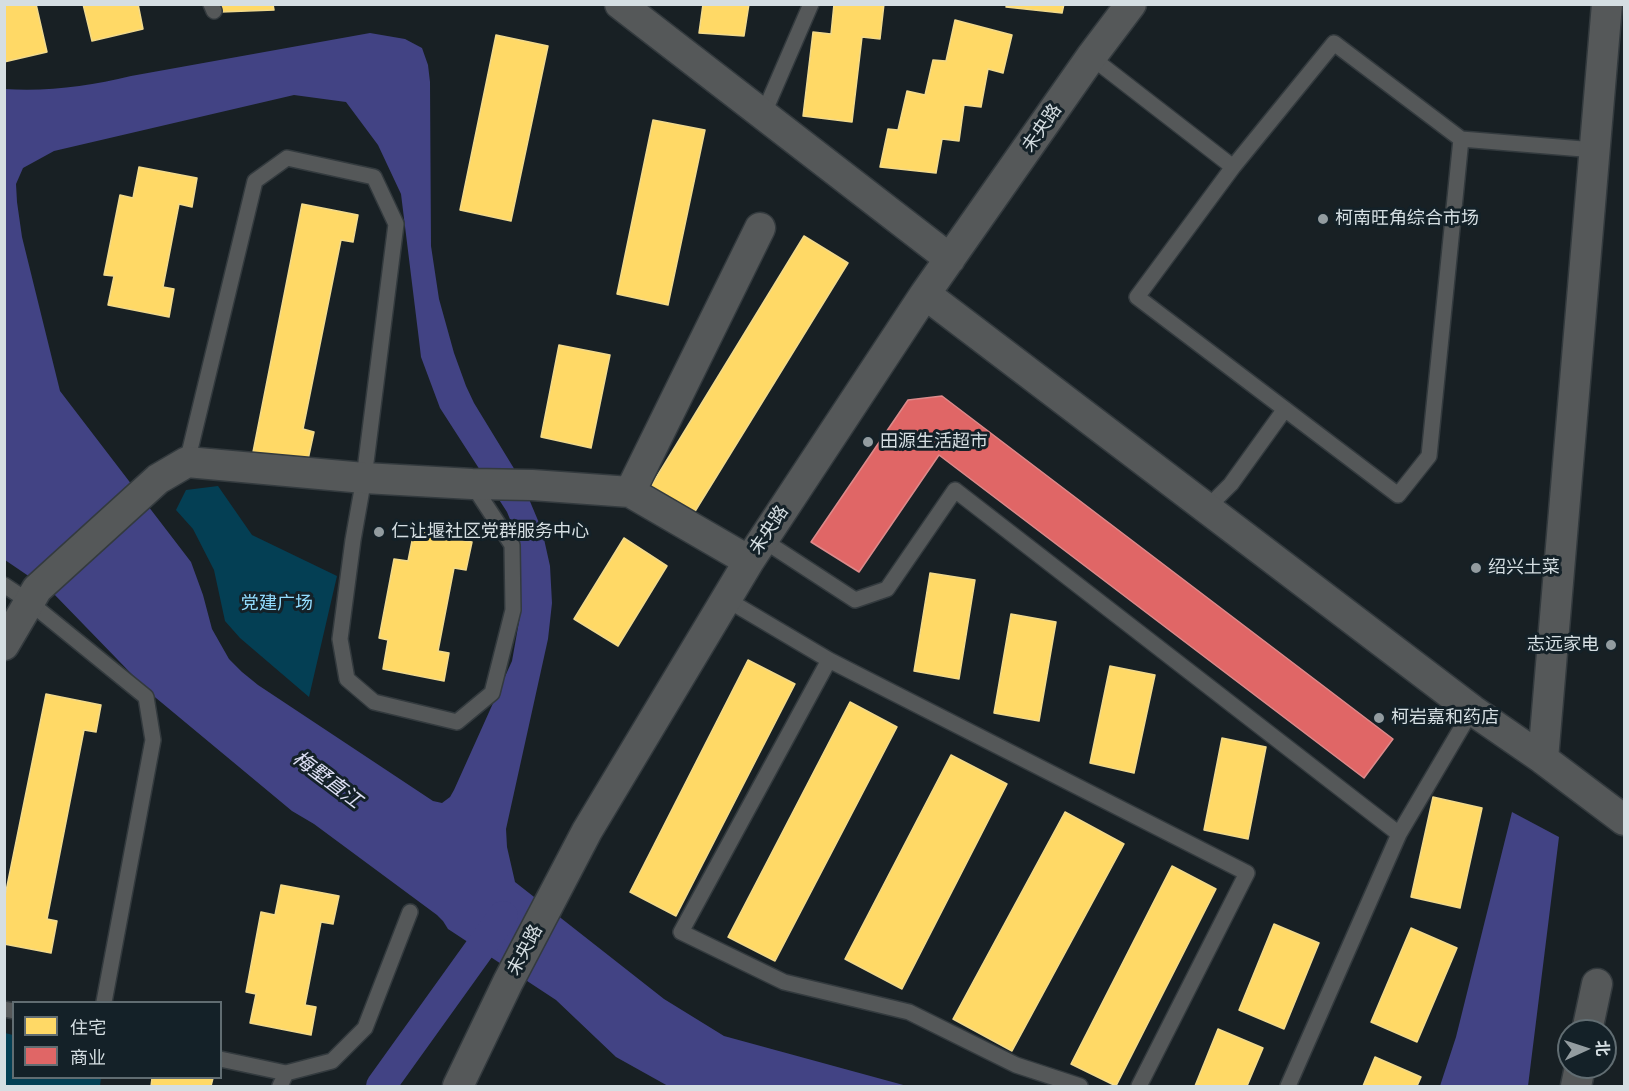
<!DOCTYPE html>
<meta charset="utf-8">
<style>
body{margin:0}
#map{position:relative;width:1629px;height:1091px;overflow:hidden;background:#182024;font-family:Mulish,"Noto Sans SC",sans-serif}
canvas{display:block}
.frame{position:absolute;inset:0;border:6px solid #d5dee2;pointer-events:none}
.legend{position:absolute;left:12px;top:1001px;width:210px;height:78px;box-sizing:border-box;background:#142128;border:2px solid #616d72;margin:0;padding:8px 10px;list-style:none;font-size:18px;color:#d5dee2}
.legend li{display:flex;align-items:center;gap:12px;height:30px}
.legend b{width:30px;border:2px solid #616d72}
.north{position:absolute;left:1557px;top:1019px;width:60px;height:60px;box-sizing:border-box;background:#142128;border:2px solid #616d72;border-radius:50%;rotate:87deg;font-size:16px;font-weight:700;line-height:24px;text-align:center;color:#d5dee2}
.north::after{content:'';display:block;margin:auto;width:21px;height:27px;background:#939ca0;clip-path:polygon(50% 0,100% 100%,50% 72%,0 100%)}
</style>
<div id="map">
<canvas width="1629" height="1091"></canvas>
<div class="frame"></div>
<ul class="legend">
<li><b style="height:16px;background:#ffd966"></b>住宅</li>
<li><b style="height:16px;background:#e06666"></b>商业</li>
</ul>
<div class="north">北</div>
</div>
<script>
const g = document.querySelector('canvas').getContext('2d');
g.lineJoin = 'round';
function paint(path, color) {
  g.fillStyle = color;
  g.fill(path, 'evenodd');
}
function stroke(path, color, width, dash) {
  g.strokeStyle = color;
  g.lineWidth = width;
  g.lineCap = dash ? 'butt' : 'round';
  g.setLineDash(dash || []);
  g.stroke(path);
}
function drawText(font, color, halo, rows, align = 'center') {
  g.font = font + ' Mulish,"Noto Sans SC",sans-serif';
  g.lineWidth = 6;
  g.setLineDash([]);
  g.textBaseline = 'middle';
  g.strokeStyle = halo;
  g.fillStyle = color;
  for (const [text, x, y, turn = 0] of rows) {
    g.save();
    g.translate(x, y);
    g.rotate((+turn || 0) * Math.PI / 180);
    g.textAlign = isNaN(turn) ? turn : align;
    if (halo) g.strokeText(text, 0, 0);
    g.fillText(text, 0, 0);
    g.restore();
  }
}
paint(new Path2D(`
 M218,486l34,49 85,41 -28,121 -69,-59 -15,-17 -11,-51 -21,-41 -17,-19 10,-20z
 M5,1033l8,2 1,43h87l-1,8h-95z`), '#043f54');
paint(new Path2D(`
 M370,33l35,6 17,9 6,17 2,17 1,164 8,53 15,54 12,33 8,17 47,77 21,50 8,36 2,37 -4,36 -42,190 1,18 8,35 149,117 60,37 183,50h-239l-52,-29 -60,-57 -108,-71 -5,-8 -6,-6 -123,-91 -22,-13 -142,-118 -98,-101 -47,-32 -1,-471c44,3 85,-3 127,-13zM294,95l52,7 32,43 23,49 18,146 2,17 19,51 67,104 7,17 5,37 1,50 -8,45 -58,129 -4,7 -8,6 -9,-2 -175,-116 -16,-13 -13,-13 -17,-30 -9,-34 -12,-33 -131,-171 -38,-154 -5,-35 -1,-18 7,-16 31,-17z
 M1512,812l47,25 -31,249h-88l16,-49z`), '#424384');
const homes = new Path2D(`
 M4,4h32l11,48 -43,10z
 M83,4h55l5,25 -51,12z
 M221,4h52l1,6 -53,2z
 M703,4h46l-5,32 -45,-3z
 M834,4h50l-4,35 -18,-2 -10,85 -49,-6 10,-84 18,2z
 M1007,4h57l-2,9 -56,-6z
 M955,20l57,15 -9,38 -15,-4 -7,38 -17,-2 -5,36 -17,-2 -6,34 -56,-6 8,-38 10,1 9,-39 18,4 8,-35 13,1z
 M496,35l52,11 -37,175 -51,-11z
 M653,120l52,10 -37,175 -51,-11z
 M139,167l58,11 -5,29 -13,-3 -16,83 11,2 -5,28 -61,-12 6,-29 -10,-1 16,-80 13,3z
 M302,204l56,11 -5,27 -12,-2 -38,189 11,3 -7,32 -54,-12z
 M804,236l44,27 -154,250 -43,-27z
 M559,345l51,10 -19,93 -50,-11z
 M414,531l58,11 -6,28 -12,-2 -16,83 11,2 -5,28 -61,-12 5,-29 -9,-2 15,-79 14,2z
 M624,538l43,28 -49,80 -44,-27z
 M930,573l45,7 -16,99 -45,-8z
 M1011,614l45,8 -17,99 -45,-8z
 M748,660l47,24 -119,232 -46,-24z
 M1110,666l45,9 -21,98 -44,-10z
 M46,694l55,11 -5,27 -12,-2 -37,189 10,2 -6,32 -47,-9v-43z
 M850,702l47,25 -122,234 -47,-24z
 M1222,738l44,9 -18,92 -44,-9z
 M951,755l56,29 -105,205 -57,-30z
 M1433,797l49,11 -22,100 -49,-11z
 M1065,812l59,32 -112,207 -59,-32z
 M1172,866l44,23 -100,197 -45,-22z
 M281,885l58,11 -6,28 -12,-2 -16,83 11,2 -5,28 -61,-12 6,-29 -10,-2 15,-80 14,3z
 M1274,924l45,19 -35,86 -45,-19z
 M1411,928l46,20 -40,94 -46,-20z
 M1218,1029l45,19 -16,38h-52z
 M1375,1057l46,20 -4,9h-54z
 M152,1078h61l-2,8h-60z`);
paint(homes, '#ffd966');
stroke(homes, '#f2da8b', 1.5);
const shops = new Path2D(`
 M942,396l451,343 -29,39 -425,-323 -80,117 -48,-30 97,-142z`);
paint(shops, '#e06666');
stroke(shops, '#dd8a8b', 1.5);
stroke(new Path2D(`
 M381,1086l122,-170`), '#424384', 30);
const lane = new Path2D(`
 M211,4l3,7
 M1091,57l142,110
 M763,115l48,-111
 M1461,139l-32,317 -31,39 -261,-198 96,-130 101,-124 127,96 134,11
 M187,462l68,-281 32,-23 87,19 22,47 -32,254 -11,62 -13,99 7,40 27,23 83,20 35,-29 21,-83 -1,-65 -40,-61
 M1206,509l25,-25 54,-75
 M763,540l92,60 32,-11 68,-99 444,344
 M4,585l24,16 118,96 7,43 -49,262
 M726,599l103,61 418,213 -108,213
 M829,660l-148,272 103,50 125,30 107,53 64,21
 M4,1009l10,2
 M220,1059l66,14
 M280,1086l6,-13 46,-12 33,-33 45,-116
 M1288,1086l111,-252 73,-124`);
const street = new Path2D(`
 M620,4l330,255
 M925,294l547,416 71,49 81,61
 M630,492l130,-264
 M4,645l33,-56 121,-110 29,-17 177,16 108,6 60,1 98,7 119,69
 M1543,759l64,-755
 M1587,1031l10,-47
 M458,1086l50,-104 79,-151 162,-270 176,-267 166,-237 40,-53
 M1576,1086l4,-19`);
stroke(lane, '#333a3e', 18);
stroke(street, '#333a3e', 33);
stroke(lane, '#555859', 15);
stroke(street, '#555859', 30);
for (const [x, y, r, color] of [
 [1323,219,6,"#939ca0"],
 [868,442,6,"#939ca0"],
 [379,532,6,"#939ca0"],
 [1476,568,6,"#939ca0"],
 [1611,645,6,"#939ca0"],
 [1379,718,6,"#939ca0"]
]) {
  const dot = new Path2D();
  dot.arc(x, y, r, 0, 2 * Math.PI);
  g.fillStyle = color;
  g.fill(dot);
  stroke(dot, '#142128', 2);
}
drawText('18px', '#d5dee2', '#142128', [
 ["未央路",1042,128,-55],
 ["未央路",769,530,-56],
 ["未央路",525,950,-62]
]);
drawText('18px', '#d5dee2', '#142128', [
 ["柯南旺角综合市场",1335,219],
 ["田源生活超市",880,442],
 ["仁让堰社区党群服务中心",391,532],
 ["绍兴土菜",1488,568],
 ["志远家电",1599,645,"right"],
 ["柯岩嘉和药店",1391,718]
], 'left');
drawText('18px', '#92dbfd', '#142128', [
 ["党建广场",277,604]
]);
drawText('italic 20px', '#dee0f5', '#142128', [
 ["梅墅直江",327,780,37]
]);
</script>
